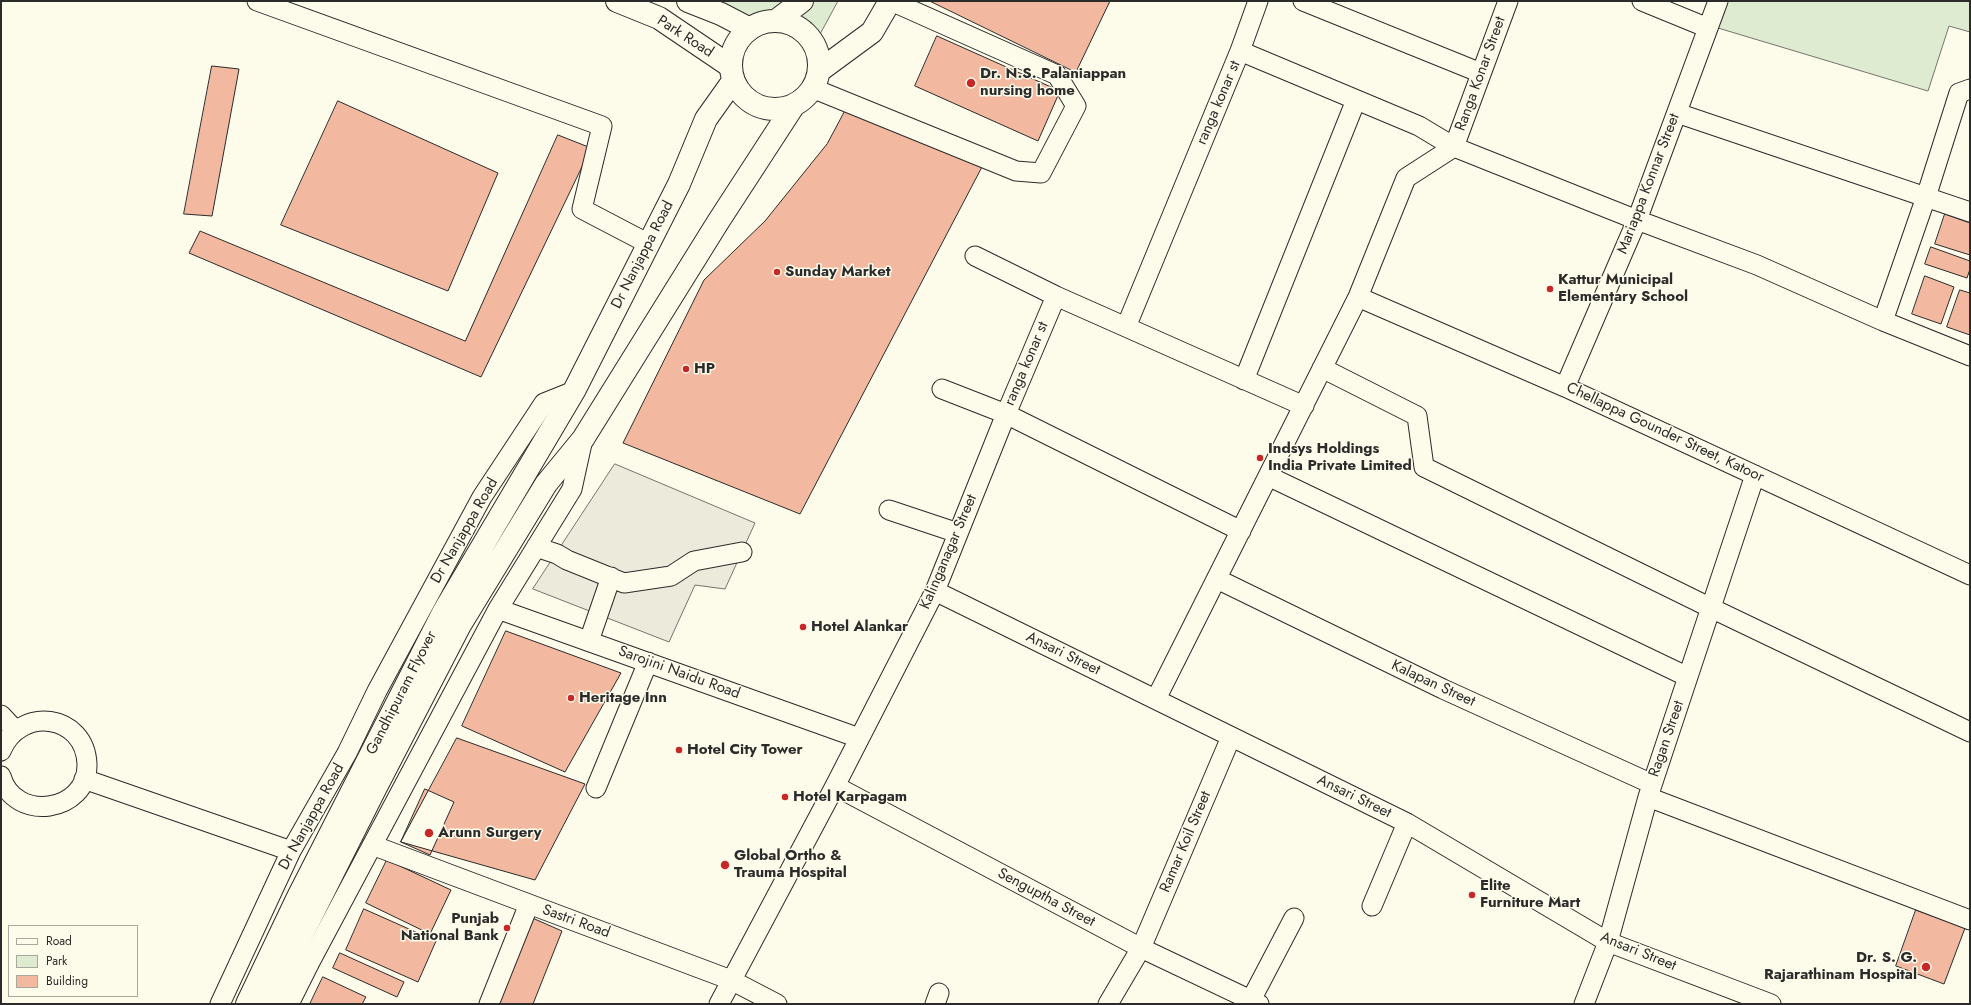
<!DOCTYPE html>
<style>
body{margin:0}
#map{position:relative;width:1971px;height:1005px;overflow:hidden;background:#fdfbea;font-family:Jost,sans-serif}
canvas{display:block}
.frame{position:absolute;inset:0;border:2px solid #2b2b2b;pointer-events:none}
.legend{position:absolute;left:8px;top:925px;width:130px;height:72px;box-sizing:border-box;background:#fdfbea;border:1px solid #a9a89e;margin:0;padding:5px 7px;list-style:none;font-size:12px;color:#2b2b2b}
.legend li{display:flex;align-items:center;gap:8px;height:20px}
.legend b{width:20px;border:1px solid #a9a89e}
</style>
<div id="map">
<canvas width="1971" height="1005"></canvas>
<div class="frame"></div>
<ul class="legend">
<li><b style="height:5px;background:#fdfbea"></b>Road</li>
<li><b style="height:11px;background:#deebd1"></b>Park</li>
<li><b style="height:11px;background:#f2b8a0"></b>Building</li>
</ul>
</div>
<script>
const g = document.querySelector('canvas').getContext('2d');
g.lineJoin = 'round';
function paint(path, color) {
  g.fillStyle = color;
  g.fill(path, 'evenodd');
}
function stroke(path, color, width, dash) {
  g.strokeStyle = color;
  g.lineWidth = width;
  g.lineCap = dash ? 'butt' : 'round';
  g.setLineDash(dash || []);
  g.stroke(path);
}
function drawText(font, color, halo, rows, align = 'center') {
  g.font = font + ' Jost,sans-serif';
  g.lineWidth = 3;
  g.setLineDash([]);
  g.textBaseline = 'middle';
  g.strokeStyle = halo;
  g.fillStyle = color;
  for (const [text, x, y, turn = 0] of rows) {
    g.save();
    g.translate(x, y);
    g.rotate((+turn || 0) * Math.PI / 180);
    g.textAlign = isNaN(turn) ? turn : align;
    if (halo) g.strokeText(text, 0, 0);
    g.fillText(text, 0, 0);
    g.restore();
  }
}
const green = new Path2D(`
 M701,1h137l-19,35 -35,-3z
 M1728,1h242v31l-21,-6 -21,65 -210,-63z`);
paint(green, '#deebd1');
stroke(green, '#74746e', 1);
const parking = new Path2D(`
 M615,464l140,59 -30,66 -30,-4 -26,57 -136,-53z`);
paint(parking, '#eceadb');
stroke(parking, '#74746e', 1);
const building = new Path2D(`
 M930,1h180l-34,71z
 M937,36l123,55 -22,50 -123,-55z
 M212,66l27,3 -27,147 -28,-2z
 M851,100l132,65 -183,349 -177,-71 81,-163 61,-59 62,-77z
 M338,101l160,72 -50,118 -167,-66z
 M558,135l33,13 -110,229 -292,-124 11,-22 265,110z
 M1945,214l25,9v32l-35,-11z
 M1931,247l39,14v8l-3,9 -42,-14z
 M1925,276l29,11 -13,37 -29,-10z
 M1960,290l10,3v42l-23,-8z
 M506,631l115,42 -56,99 -103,-46z
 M457,738l128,46 -50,96 -134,-38z
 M425,789l29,13 -24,53 -29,-13z
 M387,860l64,30 -21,44 -64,-31z
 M364,909l72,32 -18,41 -72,-32z
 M1916,910l49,18 -21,56 -48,-18z
 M530,917l32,14 -29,73h-34z
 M340,953l64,29 -7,15 -64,-29z
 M323,977l43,20 -4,7h-52z`);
paint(building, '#f2b8a0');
stroke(building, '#2b2b2b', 1);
const minor = new Path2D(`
 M257,1l345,125 -20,83 65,34
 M1303,1l178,72
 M1642,1l66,27
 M1240,51l179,75 35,21 183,73 120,45 126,56 87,35
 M812,88l204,83 25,2 35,-67 -19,-31 -166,-74
 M1677,113l293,99
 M1454,147l54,-146
 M975,256l81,40 248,110
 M1358,297l207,90 405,188
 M1883,321l43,-124 33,-104 11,-4
 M1126,327l114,-276 18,-50
 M1322,368l95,48 7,51 287,141 259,124
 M1244,380l112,-280
 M1565,387l72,-167 81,-219
 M942,389l64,25 50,-118
 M1268,476l420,201
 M889,510l69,23
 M536,547l21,7 10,6 57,23 47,-7 23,-15 48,-9
 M1217,579l226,110 209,95
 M935,591l472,232 201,119 163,62
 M498,609l361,129
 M589,641l22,-64
 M1156,699l202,-402 48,-119 48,-31
 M1,715l14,15
 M1,751c19,-46 84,-37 86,13 1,49 -73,59 -86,12
 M84,779l207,72
 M835,786l306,162 118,56
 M596,788l52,-126
 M1648,797l322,123
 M372,845l359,135 46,24
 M1372,906l35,-83
 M1251,1000l43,-82
 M220,1004l71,-153 56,-98 30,-62 105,-194 62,-94 30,-12
 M289,1004l21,-42 188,-353 74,-120 11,-50
 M489,1004l40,-100
 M719,1004l116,-218 100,-195 71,-177 235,117
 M935,1004l4,-11
 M1108,1004l33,-56 90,-211
 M1584,1004l24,-62 40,-145 107,-322`);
const major = new Path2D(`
 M617,1l42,17 71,48
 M688,1l33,13 27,14`);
const highway = new Path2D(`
 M777,20l25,-19
 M731 65a44 44 0 1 1 88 0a44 44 0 1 1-88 0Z
 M819,71l53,-39 18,-31
 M247,1004l51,-107 146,-286 130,-220 105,-207 27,-65 27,-38
 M267,1004l108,-215 85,-164 86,-141 37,-45 135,-217 76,-117`);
stroke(minor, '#2b2b2b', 21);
stroke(major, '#2b2b2b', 24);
stroke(highway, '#2b2b2b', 24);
stroke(minor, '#fdfbea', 19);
stroke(major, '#fdfbea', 22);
stroke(highway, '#fdfbea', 22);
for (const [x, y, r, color] of [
 [971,83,5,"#c62828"],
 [777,272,4,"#c62828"],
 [1550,289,4,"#c62828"],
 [686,369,4,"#c62828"],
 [1260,458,4,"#c62828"],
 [803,627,4,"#c62828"],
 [571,698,4,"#c62828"],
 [679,750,4,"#c62828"],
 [785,797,4,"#c62828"],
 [429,833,5,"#c62828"],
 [725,865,5,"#c62828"],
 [1472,895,4,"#c62828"],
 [507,928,4,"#c62828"],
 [1926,967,5,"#c62828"]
]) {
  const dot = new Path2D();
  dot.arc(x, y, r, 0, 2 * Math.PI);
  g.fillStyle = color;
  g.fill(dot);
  stroke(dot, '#fdfbea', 1.5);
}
drawText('15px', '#2b2b2b', '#fdfbea', [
 ["Park Road",685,37,33],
 ["Ranga Konar Street",1481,74,-70],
 ["ranga konar st",1219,103,-67],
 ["Mariappa Konnar Street",1649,184,-69],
 ["Dr Nanjappa Road",643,255,-63],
 ["ranga konar st",1027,364,-67],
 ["Chellappa Gounder Street, Katoor",1665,433,25],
 ["Dr Nanjappa Road",465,531,-60],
 ["Kalinganagar Street",949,552,-67],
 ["Ansari Street",1063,654,26],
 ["Sarojini Naidu Road",679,673,20],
 ["Kalapan Street",1433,684,25],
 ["Gandhipuram Flyover",402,693,-63],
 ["Ragan Street",1667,739,-71],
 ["Ansari Street",1354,797,26],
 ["Dr Nanjappa Road",312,817,-61],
 ["Ramar Koil Street",1186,842,-67],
 ["Senguptha Street",1046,898,28],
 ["Sastri Road",576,922,20],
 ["Ansari Street",1638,952,22]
]);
drawText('bold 15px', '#2b2b2b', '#fdfbea', [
 ["Dr. N.S. Palaniappan",980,74],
 ["nursing home",980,91],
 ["Sunday Market",785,272],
 ["Kattur Municipal",1558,280],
 ["Elementary School",1558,297],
 ["HP",694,369],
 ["Indsys Holdings",1268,449],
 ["India Private Limited",1268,466],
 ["Hotel Alankar",811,627],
 ["Heritage Inn",579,698],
 ["Hotel City Tower",687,750],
 ["Hotel Karpagam",793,797],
 ["Arunn Surgery",438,833],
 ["Global Ortho &",734,856],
 ["Trauma Hospital",734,873],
 ["Elite",1480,886],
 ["Furniture Mart",1480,903],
 ["Punjab",499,919,"right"],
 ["National Bank",499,936,"right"],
 ["Dr. S. G.",1917,958,"right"],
 ["Rajarathinam Hospital",1917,975,"right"]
], 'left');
</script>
